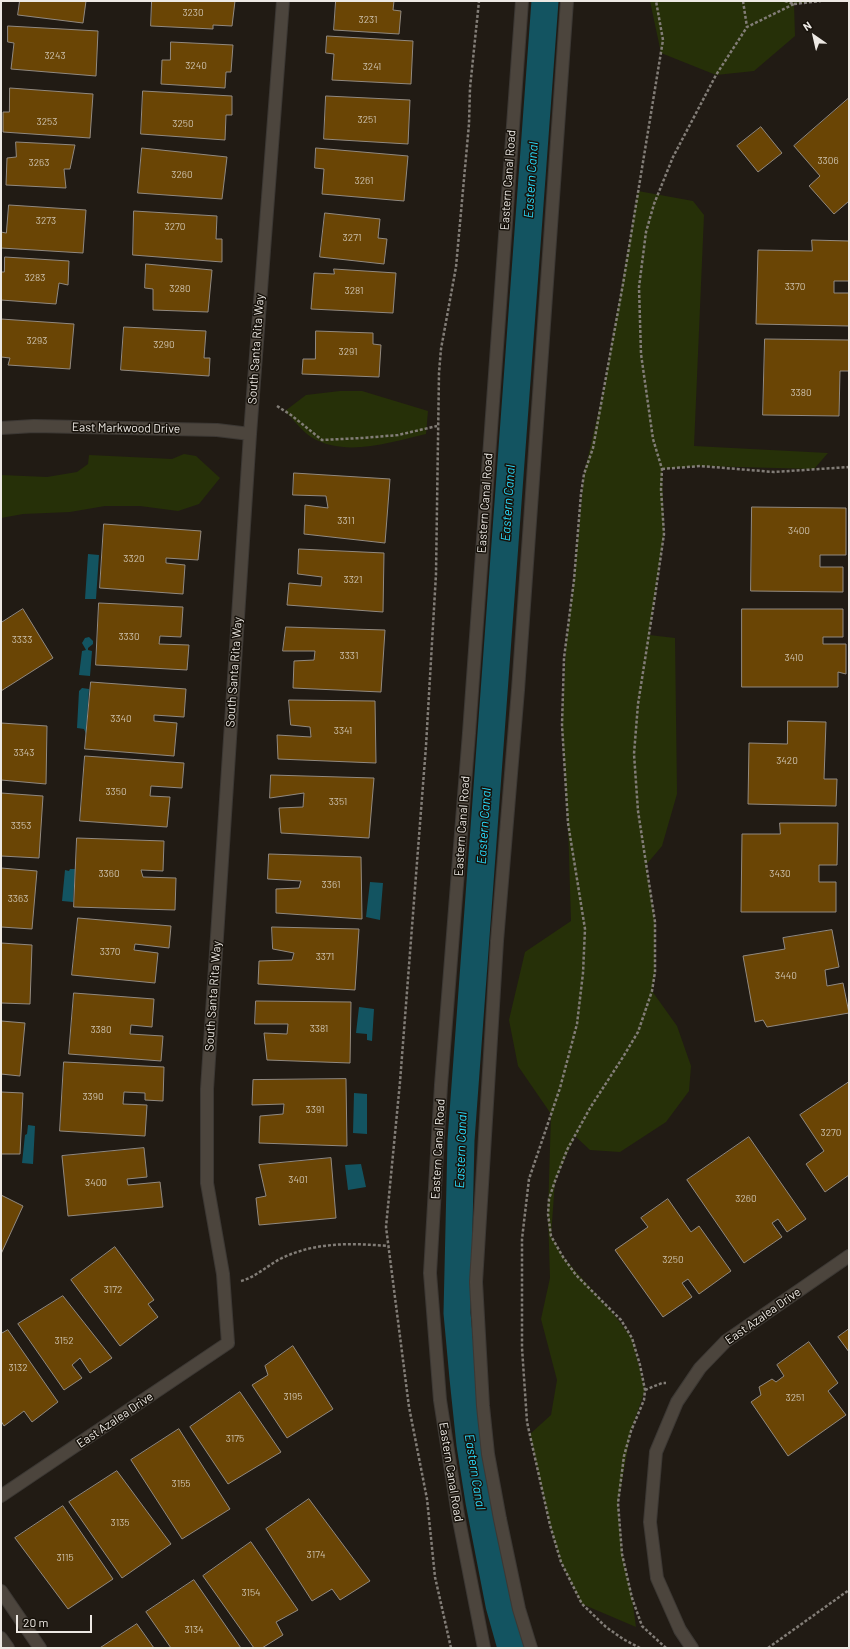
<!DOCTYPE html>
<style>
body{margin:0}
#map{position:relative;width:850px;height:1649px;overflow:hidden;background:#211b14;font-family:Barlow,sans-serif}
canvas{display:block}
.frame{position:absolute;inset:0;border:2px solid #ede9e4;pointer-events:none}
.north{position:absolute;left:794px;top:16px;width:40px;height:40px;-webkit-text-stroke:3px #17120b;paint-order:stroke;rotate:326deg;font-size:11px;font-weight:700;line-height:16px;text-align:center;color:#ede9e4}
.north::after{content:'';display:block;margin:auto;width:14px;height:18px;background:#ede9e4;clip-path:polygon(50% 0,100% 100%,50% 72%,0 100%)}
.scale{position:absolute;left:16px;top:1615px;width:76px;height:18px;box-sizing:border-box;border:2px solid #ede9e4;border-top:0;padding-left:5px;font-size:12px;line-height:14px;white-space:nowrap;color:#ede9e4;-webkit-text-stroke:3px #17120b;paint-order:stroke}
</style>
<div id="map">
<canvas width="850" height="1649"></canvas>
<div class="frame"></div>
<div class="north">N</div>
<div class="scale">20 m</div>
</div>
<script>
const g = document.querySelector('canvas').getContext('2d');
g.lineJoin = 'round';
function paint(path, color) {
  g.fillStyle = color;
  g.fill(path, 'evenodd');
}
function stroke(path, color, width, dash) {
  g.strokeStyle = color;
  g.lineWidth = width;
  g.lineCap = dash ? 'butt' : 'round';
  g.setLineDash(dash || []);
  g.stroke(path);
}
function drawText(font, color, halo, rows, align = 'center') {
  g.font = font + ' Barlow,sans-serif';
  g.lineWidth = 3;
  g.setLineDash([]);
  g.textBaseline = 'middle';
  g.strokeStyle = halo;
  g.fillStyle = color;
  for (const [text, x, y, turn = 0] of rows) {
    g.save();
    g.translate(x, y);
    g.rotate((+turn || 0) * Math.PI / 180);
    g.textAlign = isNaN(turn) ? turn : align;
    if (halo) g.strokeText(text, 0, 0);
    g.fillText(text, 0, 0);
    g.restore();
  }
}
paint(new Path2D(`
 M650,1h171l-27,3 1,32 -41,35 -38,4 -55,-22z
 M638,191l55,10 11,14 -10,231 134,7 -14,16 -114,-3 -38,3 2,65 -15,101 26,3 2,156 -15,52 -16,19 9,57v50l-3,19 25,35 14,40 -2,25 -23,31 -46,30 -30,-2 -15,-14 -20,45 -4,55 12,21 49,55 20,26 13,52 -14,41 -13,72 4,51 10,44 4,29 -54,-23 -21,-42 -11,-37 -20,-91 21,-19 6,-35 -16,-61 9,-41 -2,-64 3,-100 -33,-48 -9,-46 16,-68 46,-31 -3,-98 -6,-98 4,-78 8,-67 10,-106 20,-86z
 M340,391h22l66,20 -2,23c-35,8 -81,24 -115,3 -9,-6 -18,-18 -26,-26l21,-16z
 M184,454l12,2 24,22 -21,26 -21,7 -38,-5h-35l-35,6 -47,2 -22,4v-43l46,2 30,-5 11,-8 1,-9 83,4z`), '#263008');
paint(new Path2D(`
 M88,554l11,1 -3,44h-11z
 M89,637l4,4v3l-5,4v2l4,1 -2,25 -11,-1 3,-24 4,-1 -4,-7 3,-5z
 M82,688l7,1 -3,45 -2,-5 -7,-1 2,-37z
 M70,869h5l-2,33 -11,-1 3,-31 4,1z
 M370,882l13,1 -3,37 -14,-3z
 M359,1007l15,2 -2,32 -5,-1v-6l-11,-1z
 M354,1093l13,1v40l-14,-1z
 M28,1125l7,1 -2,38 -11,-1 3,-28 2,-1z
 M361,1164l5,23 -18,3 -3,-25z`), '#135461');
stroke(new Path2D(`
 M511,1648l-12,-43 -20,-103 -9,-57 -7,-67 -6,-65 4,-173 84,-1139`), '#135461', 27);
const building = new Path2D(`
 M20,1h66l-3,22 -65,-8z
 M152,1h83l-3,25 -19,-1v4l-62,-3z
 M336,1h58l-1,9 8,1 -2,23 -65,-4z
 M8,26l90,5 -2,45 -85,-7 3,-26 -6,-1z
 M327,36l86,5 -2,43 -79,-4 2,-26 -8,-1z
 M171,42l62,3 -2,27h-5l-1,16 -64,-4 1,-24h8z
 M10,88l83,6 -3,44 -87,-6v-20h6z
 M143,91l89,5v19h-6l-1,25 -84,-6z
 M326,96l84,4 -2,44 -84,-5z
 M848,99l1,2v100l-15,13 -25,-28 11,-10 -26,-30z
 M761,127l21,26 -24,19 -21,-26z
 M16,142l59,3 -5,24h-6l2,19 -60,-3 1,-27 9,-1z
 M142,148l85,9 -5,42 -84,-6z
 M316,148l92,8 -4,45 -82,-7 2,-25 -9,-1z
 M9,205l77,5 -3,43 -82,-5v-16l5,1z
 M134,211l83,5 -1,23h6v23l-89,-7z
 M325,213l55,6 -2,19 9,1 -3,25 -64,-7z
 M812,240l37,1v40h-15v12h15v33l-93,-2 2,-74 54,1z
 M5,257l64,4 -1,24 -9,-2 -3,21 -55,-4v-28h3z
 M146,264l66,6 -4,42 -55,-2v-21l-8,-1z
 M334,269l62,4 -3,40 -82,-4 3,-36 20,1z
 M1,319l73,5 -4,45 -62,-4 2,-7 -9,-1z
 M124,327l82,4 -2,27h6l-1,18 -88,-6z
 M316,331l57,2v11l8,1 -2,32 -77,-3 1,-15h12z
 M765,339l84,1v31h-9l-1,45 -76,-1z
 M294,473l96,6 -5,64 -81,-9 1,-29 23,3 -2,-12 -33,-1z
 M752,507l94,1v47h-26v12h23v25l-92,-1z
 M104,524l97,7 -3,29 -32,-2v5l19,2 -2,29 -83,-6z
 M299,549l85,4 -1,59 -96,-7 2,-22 32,3 1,-9 -24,-3z
 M99,603l84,4 -2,30 -21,-1 -1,8 30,1 -2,25 -91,-5z
 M23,609l30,49 -52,33v-68z
 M742,609h101v28h-20v7h23v30l-8,-2v15h-96z
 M286,627l99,3 -4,62 -88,-4 1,-27 20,-1 1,-9h-32z
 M91,682l95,7 -2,28 -30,-2v6l23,2 -3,33 -89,-7z
 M289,700l86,1 1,62 -98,-4 -1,-24 34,2 -1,-10 -19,-2z
 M788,721l38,1 -2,57h13l-1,27 -88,-2 1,-61 38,1z
 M1,723l46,3 -1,58 -45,-4z
 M85,756l99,7 -2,25 -31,-2 -1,10 20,1 -3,30 -87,-6z
 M271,775l103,3 -5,60 -88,-5 -2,-25 24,-1 1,-14 -34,5z
 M1,793l42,3 -4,62 -38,-2z
 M780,823h58l-1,42h-18v17h17v30h-95l1,-78h38z
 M77,838l87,3 -1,30 -22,-1 2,7 33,1 -1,32 -101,-3z
 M269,854l92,3 1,62 -86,-6v-24l23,-1 2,-7 -33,-2z
 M1,868l36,3 -5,58 -31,-2z
 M78,918l93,8 -2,22 -34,-4 -1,6 24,3 -3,30 -83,-8z
 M272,927l87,2 -4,61 -97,-6 1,-23 33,-1 2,-7 -21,-4z
 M832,930l7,37 -14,3 2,16 16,-3 6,30 -82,14 -4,-7 -8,2 -12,-66 42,-7 -2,-11z
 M1,943l31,2 -2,59 -29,-1z
 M74,993l80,6 -2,28 -21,-2 -1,9 33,2 -2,25 -92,-7z
 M256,1001l95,1 -1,61 -83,-3 -3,-27 23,1 1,-10h-33z
 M1,1021l24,2 -5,53 -19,-2z
 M64,1062l100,5 -1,34 -18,-1v-7l-21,-1 -1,12 24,1 -2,31 -85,-5z
 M346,1079l1,67 -88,-3 1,-27 23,-2 1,-10 -32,1 1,-25z
 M849,1082v93l-24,17 -19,-28 18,-13 -24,-36z
 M1,1092l22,1 -3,61h-19z
 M749,1137l57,82 -19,13 -9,-13 -6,4 10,14 -38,26 -57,-83z
 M144,1148l3,29 -20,2 1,6 32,-3 3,25 -95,9 -6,-60z
 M331,1158l5,60 -77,7 -3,-27 10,-2 -7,-31z
 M1,1195l22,11 -22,48z
 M668,1199l23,33 8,-6 32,45 -32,23 -11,-15 -6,4 10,14 -29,20 -48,-67 33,-23 -7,-9z
 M115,1247l39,53 -6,4 10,13 -38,29 -49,-66z
 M63,1296l49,62 -22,15 -10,-15 -8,7 10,13 -18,12 -46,-66z
 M849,1329v23l-11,-15z
 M8,1330l50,72 -26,20 -8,-11 -20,15 -3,-5v-87z
 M809,1342l29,41 -10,8 18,24 -58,41 -37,-54 10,-7 -2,-8 13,-8 4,3 8,-6 -7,-11z
 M293,1346l40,63 -46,29 -35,-53 16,-10 -3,-9z
 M240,1392l41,60 -53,32 -38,-57z
 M179,1429l51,80 -48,30 -51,-79z
 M117,1471l54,73 -49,34 -53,-76z
 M309,1499l61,82 -30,19 -8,-11 -20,12 -46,-72z
 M63,1506l50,73 -45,30 -53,-71z
 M251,1542l47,68 -22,12 7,13 -21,13h-8l-51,-72z
 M194,1580l47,68h-70l-25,-36z
 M137,1624l17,24h-54z`);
paint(building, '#6a4505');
stroke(building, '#918980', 1);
const lane = new Path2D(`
 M484,1648l-26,-133 -18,-115 -10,-127 11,-188 28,-352 53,-732
 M531,1648l-12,-39 -19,-90 -12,-65 -5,-48 -7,-124 21,-341 21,-251 49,-689`);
const street = new Path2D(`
 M1,428l33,-2 183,4 33,4
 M1,1496l227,-153 -5,-69 -16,-91v-94l43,-655 33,-433
 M1,1591l39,57
 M1,1638l7,10
 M692,1648l-12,-18 -23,-52 -7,-56 6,-70 21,-50 23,-34 26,-27 123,-85`);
stroke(lane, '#3c3834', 14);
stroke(street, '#3c3834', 14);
stroke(new Path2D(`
 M743,1l4,26
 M794,4l27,-3
 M277,406l14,9 31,25 40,-2 36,-3 39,-9
 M662,469l38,-3 74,6 75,-5
 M241,1281c15,-4 27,-16 41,-23 34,-16 69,-15 106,-12
 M645,1390l17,-7h4
 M451,1648l-16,-71 -8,-78 -18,-92 -23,-180 14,-145 26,-336 10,-172 3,-201 2,-24 15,-82 13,-143 1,-36 9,-87
 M640,1648l-17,-9 -17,-12 -24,-23 -21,-42 -11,-37 -23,-103 -5,-74v-109l7,-60 31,-91 17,-64 6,-51 2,-44 -17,-106 -6,-98 2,-67 10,-78 7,-86 3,-20 9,-26 30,-164 40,-244 -7,-39
 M666,1648l-24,-22 -10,-28 -10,-44 -4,-51 6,-47 7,-25 13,-31 1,-10 -5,-25 -8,-27 -11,-18 -45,-45 -13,-18 -12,-21 -3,-22 1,-15 6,-18 12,-31 23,-42 33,-51 15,-25 14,-41 3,-19v-50l-17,-111 -4,-57 4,-50 17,-108 9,-62 -3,-45 1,-20 -9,-30 -12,-85 -2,-67 7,-55 8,-28 19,-47 43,-82 31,-48 47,-23 -9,-3
 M768,1648l81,-58`), '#827d77', 2.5, [3, 2]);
stroke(lane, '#4c453d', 12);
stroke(street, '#4c453d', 12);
drawText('10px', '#ccc0ac', null, [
 ["3230",193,13],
 ["3231",368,20],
 ["3243",55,56],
 ["3240",196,66],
 ["3241",372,67],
 ["3251",367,120],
 ["3253",47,122],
 ["3250",183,124],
 ["3306",828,161],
 ["3263",39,163],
 ["3260",182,175],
 ["3261",364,181],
 ["3273",46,221],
 ["3270",175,227],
 ["3271",352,238],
 ["3283",35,278],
 ["3370",795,287],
 ["3280",180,289],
 ["3281",354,291],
 ["3293",37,341],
 ["3290",164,345],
 ["3291",348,352],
 ["3380",801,393],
 ["3311",346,521],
 ["3400",799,531],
 ["3320",134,559],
 ["3321",353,580],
 ["3330",129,637],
 ["3333",22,640],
 ["3331",349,656],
 ["3410",794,658],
 ["3340",121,719],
 ["3341",343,731],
 ["3343",24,753],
 ["3420",787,761],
 ["3350",116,792],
 ["3351",338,802],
 ["3353",21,826],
 ["3360",109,874],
 ["3430",780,874],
 ["3361",331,885],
 ["3363",18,899],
 ["3370",110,952],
 ["3371",325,957],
 ["3440",786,976],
 ["3381",319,1029],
 ["3380",101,1030],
 ["3390",93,1097],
 ["3391",315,1110],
 ["3270",831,1133],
 ["3401",298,1180],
 ["3400",96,1183],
 ["3260",746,1199],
 ["3250",673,1260],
 ["3172",113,1290],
 ["3152",64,1341],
 ["3132",18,1368],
 ["3195",293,1397],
 ["3251",795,1398],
 ["3175",235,1439],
 ["3155",181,1484],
 ["3135",120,1523],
 ["3174",316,1555],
 ["3115",65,1558],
 ["3154",251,1593],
 ["3134",194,1630]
]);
drawText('12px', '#ede9e4', '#17120b', [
 ["Eastern Canal Road",508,180,-86],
 ["South Santa Rita Way",256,349,-86],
 ["East Markwood Drive",126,428,1],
 ["Eastern Canal Road",485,503,-86],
 ["South Santa Rita Way",234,672,-86],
 ["Eastern Canal Road",462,826,-86],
 ["South Santa Rita Way",213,996,-86],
 ["Eastern Canal Road",438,1149,-87],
 ["East Azalea Drive",763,1316,-35],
 ["East Azalea Drive",115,1420,-34],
 ["Eastern Canal Road",451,1472,81]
]);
drawText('italic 13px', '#29dcfe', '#17120b', [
 ["Eastern Canal",531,180,-86],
 ["Eastern Canal",508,503,-86],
 ["Eastern Canal",484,826,-86],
 ["Eastern Canal",461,1150,-88],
 ["Eastern Canal",475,1472,81]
]);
</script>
